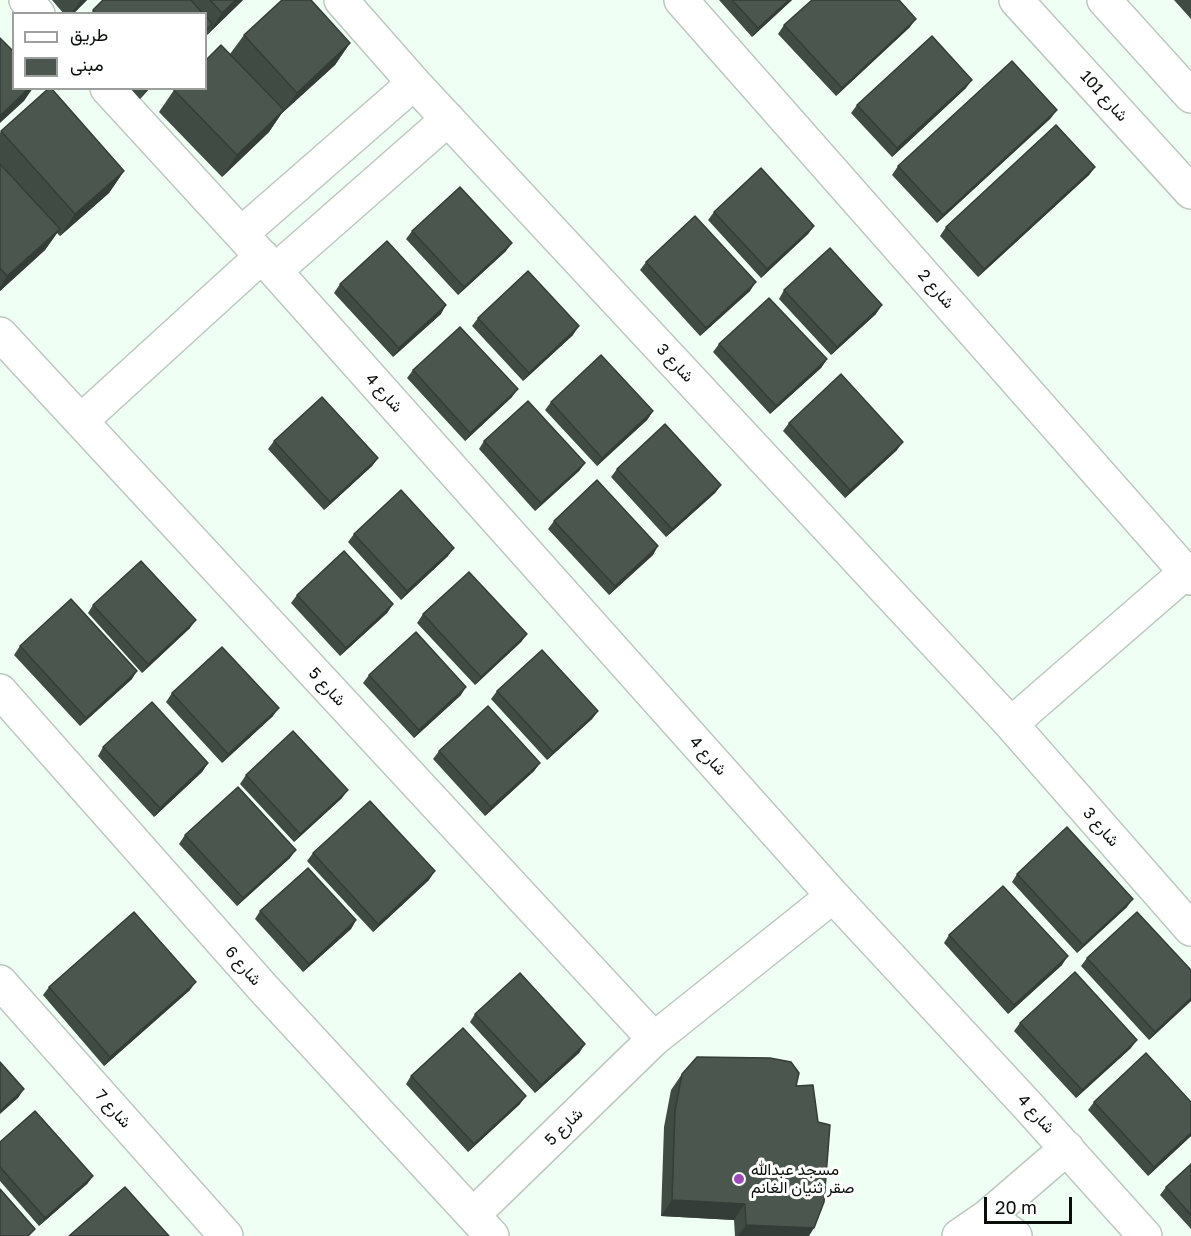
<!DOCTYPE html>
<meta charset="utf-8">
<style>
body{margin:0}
#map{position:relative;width:1191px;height:1236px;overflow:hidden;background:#f0fff4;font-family:"Golos Text",Vazirmatn,sans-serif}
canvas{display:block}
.legend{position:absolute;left:12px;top:12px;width:195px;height:78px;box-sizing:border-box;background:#fff;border:2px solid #9d9f9d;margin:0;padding:8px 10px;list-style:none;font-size:18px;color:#090e0a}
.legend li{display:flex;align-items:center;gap:12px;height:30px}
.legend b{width:30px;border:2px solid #9d9f9d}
.scale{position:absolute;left:984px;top:1197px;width:88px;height:27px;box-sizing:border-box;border:3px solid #090e0a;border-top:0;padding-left:8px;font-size:18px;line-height:21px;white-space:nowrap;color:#090e0a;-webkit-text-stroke:4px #fff;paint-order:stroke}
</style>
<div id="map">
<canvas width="1191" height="1236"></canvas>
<ul class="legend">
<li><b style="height:8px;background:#fff"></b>طريق</li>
<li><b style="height:16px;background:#4b574e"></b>مبنى</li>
</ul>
<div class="scale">20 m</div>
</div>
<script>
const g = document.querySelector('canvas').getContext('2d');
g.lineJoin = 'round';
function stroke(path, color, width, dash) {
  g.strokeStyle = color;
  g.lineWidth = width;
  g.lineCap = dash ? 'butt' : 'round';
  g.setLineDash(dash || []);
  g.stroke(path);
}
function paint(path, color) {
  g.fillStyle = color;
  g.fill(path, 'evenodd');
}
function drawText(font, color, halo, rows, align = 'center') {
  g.font = font + ' "Golos Text",Vazirmatn,sans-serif';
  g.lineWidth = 6;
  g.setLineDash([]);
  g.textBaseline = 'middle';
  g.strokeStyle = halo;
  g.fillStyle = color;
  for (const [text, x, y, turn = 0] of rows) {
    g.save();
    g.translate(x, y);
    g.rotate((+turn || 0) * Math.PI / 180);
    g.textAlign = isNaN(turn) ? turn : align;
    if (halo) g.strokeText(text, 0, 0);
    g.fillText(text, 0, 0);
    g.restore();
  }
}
const minor = new Path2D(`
 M26,0l12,14
 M341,0l73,83 597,641 180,205
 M681,0l510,578
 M1016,0l175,192
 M1104,0l87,96
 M107,88l168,183 558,625 195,210 117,130
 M241,234l173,-151
 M275,271l173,-152
 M0,334l654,705
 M81,421l181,-165
 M0,691l264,298 228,247
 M1011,724l175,-152
 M0,982l226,254
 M473,1215l181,-176 179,-143
 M988,1216l27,20
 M959,1236l29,-20 79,-68`);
stroke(minor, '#bbc8be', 36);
stroke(minor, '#fff', 33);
paint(new Path2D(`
 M52,0h35l-14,14h-9z
 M103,0h140l-36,35 -1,-2v-19h-116z
 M719,0h73l-40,37z
 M1174,0h17v19z
 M784,25l126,2 -74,69 -58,-62z
 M244,35l106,8 -15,22 -54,49 -12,18 -47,45 -63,-65 15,-22 56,-36z
 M130,88h20l-10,11z
 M966,88l-74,69 -41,-44 6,-8z
 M1051,118l-114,105 -45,-48 6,-9z
 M1,131l123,40 -15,22 -49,43 -3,-3 -12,17 -45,41v-158z
 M1095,167l-6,8 -111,102 -38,-41 6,-9z
 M714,212l100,14 -6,8 -47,44 -53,-58z
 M412,231l94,20 -48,44 -52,-56z
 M646,262l104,29 -50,45 -60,-66z
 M340,284l101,30 -48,43 -59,-64z
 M784,290l92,24 -45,41 -52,-56z
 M478,318l95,17 -50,46 -51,-55z
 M719,344l108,15 -6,9 -51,46 -57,-62z
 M413,370l99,27 -47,44 -58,-63z
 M551,402l102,9 -6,9 -50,46 -52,-56z
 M789,423l108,27 -52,48 -62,-67z
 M274,441l104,17 -6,8 -48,44 -56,-61z
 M484,441l101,22 -6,8 -44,40 -56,-62z
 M617,469l104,16 -6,8 -49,44 -55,-60z
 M554,521l99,34 -44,40 -61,-66z
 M354,534l94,22 -47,44 -53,-58z
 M297,595l96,9 -6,9 -47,43 -49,-53z
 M93,605l97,23 -48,45 -54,-60z
 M423,614l104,20 -6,8 -46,43 -58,-62z
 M20,646l112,33 -52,47 -66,-71z
 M369,675l92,20 -47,43 -51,-55z
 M497,691l101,20 -6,8 -45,41 -56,-61z
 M172,693l101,23 -51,47 -56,-61z
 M103,747l105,16 -6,9 -48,45 -56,-61z
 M439,751l101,12 -6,8 -49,45 -52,-57z
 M246,775l96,23 -48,44 -54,-58z
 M185,835l105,23 -53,48 -58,-62z
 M313,853l116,27 -56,52 -66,-71z
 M1017,874l110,33 -50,46 -65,-71z
 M260,911l96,9 -5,9 -48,43 -48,-53z
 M949,935l113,30 -54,49 -64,-71z
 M1087,958l104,43 -42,39 -68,-74z
 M49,987l141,3 -86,76 -61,-71z
 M475,1014l110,30 -6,9 -44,40 -65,-71z
 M1020,1023l111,25 -55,50 -62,-67z
 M682,1074l114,12 13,150h-74l-1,-16 -73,-4 3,-89 7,-37z
 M411,1076l109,28 -52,48 -62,-68z
 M1094,1102l97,34 -43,40 -60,-66z
 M0,1142l93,34 -6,8 -48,42 -39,-45z
 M1191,1164v65l-31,-34 6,-8z`), '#404b43');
paint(new Path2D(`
 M81,0h6l-14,14h-2z
 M236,0h7l-36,35 15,-22z
 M789,0h3l-40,37 6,-9z
 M916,19l-6,8 -74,69 6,-8z
 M350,43l-15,22 -54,49 16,-21z
 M972,80l-6,8 -74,69 5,-9z
 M29,88h4l-9,13 -24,22v-7z
 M147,88h3l-10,11z
 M284,110l-15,22 -47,45 15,-22z
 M1057,110l-6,8 -114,105 6,-8z
 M1095,167l-6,8 -111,102 6,-8z
 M124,171l-15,22 -49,43 15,-22z
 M814,226l-6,8 -47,44 6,-9z
 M60,229l-15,21 -45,41v-4l7,-11z
 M512,243l-6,8 -48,44 6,-8z
 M756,282l-6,9 -50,45 6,-8z
 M446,305l-5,9 -48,43 6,-9z
 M882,305l-6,9 -45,41 6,-8z
 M579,326l-6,9 -50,46 6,-8z
 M827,359l-6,9 -51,46 6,-8z
 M518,389l-6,8 -47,44 5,-8z
 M653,411l-6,9 -50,46 5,-8z
 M903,442l-6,8 -52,48 5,-8z
 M378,458l-6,8 -48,44 6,-8z
 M585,463l-6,8 -44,40 6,-8z
 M721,485l-6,8 -49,44 6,-8z
 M658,546l-5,9 -44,40 6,-9z
 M454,548l-6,8 -47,44 6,-9z
 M393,604l-6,9 -47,43 6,-8z
 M196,620l-6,8 -48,45 6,-9z
 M527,634l-6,8 -46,43 6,-8z
 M137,671l-5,8 -52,47 6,-8z
 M466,687l-5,8 -47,43 5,-8z
 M279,708l-6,8 -51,47 6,-9z
 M598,711l-6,8 -45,41 6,-8z
 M208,763l-6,9 -48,45 6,-9z
 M540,763l-6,8 -49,45 6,-9z
 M348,790l-6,8 -48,44 6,-8z
 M296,850l-6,8 -53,48 6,-8z
 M435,871l-6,9 -56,52 5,-8z
 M1133,899l-6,8 -50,46 6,-8z
 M356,920l-5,9 -48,43 6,-8z
 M1068,956l-6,9 -54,49 6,-9z
 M196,982l-6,8 -86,76 6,-9z
 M1191,998v3l-42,39 6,-8z
 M1137,1040l-6,8 -55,50 6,-8z
 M585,1044l-6,9 -44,40 6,-8z
 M24,1089l-6,9 -18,16v-3z
 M526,1096l-6,8 -52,48 6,-8z
 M1191,1133v3l-43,40 6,-9z
 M93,1176l-6,8 -48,42 6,-8z
 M672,1200l73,4 -11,16 -73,-4z
 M746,1225l68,3 -5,8h-71z`), '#343d37');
const building = new Path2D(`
 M103,0h88l12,14h-107l-3,-4z
 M210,0h26l-14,13z
 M282,0h29l39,43 -53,50 -53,-58z
 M732,0h57l-31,28z
 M812,0h87l17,19 -74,69 -58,-63z
 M206,16l6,8 -6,6z
 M932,36l40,44 -75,68 -40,-43z
 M0,38l14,14v36h15l-29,28z
 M221,45l63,65 -47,45 -63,-65 2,-2h30v-28z
 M1012,61l45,49 -114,105 -45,-49z
 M49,88h2l73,83 -49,43 -74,-83z
 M1056,125l39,42 -111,102 -38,-42z
 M0,164l60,65 -53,47 -7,-8z
 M761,168l53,58 -47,43 -53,-57z
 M460,187l52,56 -48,44 -52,-56z
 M695,216l61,66 -50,46 -60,-66z
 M387,241l59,64 -47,43 -59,-64z
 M830,248l52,57 -45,42 -53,-57z
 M528,271l51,55 -50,47 -51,-55z
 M769,298l58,61 -51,47 -57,-62z
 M460,327l58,62 -48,44 -57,-63z
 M601,355l52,56 -51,47 -51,-56z
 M841,374l62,68 -53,48 -61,-67z
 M322,397l56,61 -48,44 -56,-61z
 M528,401l57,62 -44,40 -57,-62z
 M665,424l56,61 -49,44 -55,-60z
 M597,480l61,66 -43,40 -61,-65z
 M401,490l53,58 -47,43 -53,-57z
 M344,551l49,53 -47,44 -49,-53z
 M141,561l55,59 -48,44 -55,-59z
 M469,572l58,62 -46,43 -58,-63z
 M71,599l66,72 -51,47 -66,-72z
 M416,632l50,55 -47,43 -50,-55z
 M222,647l57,61 -51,46 -56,-61z
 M542,650l56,61 -45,41 -56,-61z
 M152,702l56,61 -48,45 -57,-61z
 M488,706l52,57 -49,44 -52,-56z
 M293,731l55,59 -48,44 -54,-59z
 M238,787l58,63 -53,48 -58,-63z
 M370,801l65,70 -57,53 -65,-71z
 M1067,827l66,72 -50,46 -66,-71z
 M308,868l48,52 -47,44 -49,-53z
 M1003,886l65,70 -54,49 -65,-70z
 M134,912l62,70 -86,75 -61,-70z
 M1137,912l54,58v28l-36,34 -68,-74z
 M1075,972l62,68 -55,50 -62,-67z
 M520,973l65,71 -44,41 -66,-71z
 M463,1028l63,68 -52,48 -63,-68z
 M1146,1053l45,49v31l-37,34 -60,-65z
 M697,1057l73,1 21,4 8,11 -3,13 17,-1 5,37 12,3 -6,77 -10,26 -68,-3 -1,-21 -73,-4 3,-89 7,-37z
 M0,1062l24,27 -24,22z
 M35,1111l58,65 -48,42 -45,-51v-25z
 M1191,1164v51l-25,-28z
 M125,1187l44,49h-100z
 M0,1189l35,40 -7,7h-28z`);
paint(building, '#4b574e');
stroke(building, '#343d37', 1.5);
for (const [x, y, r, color] of [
 [739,1179,6,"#9e4ab9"]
]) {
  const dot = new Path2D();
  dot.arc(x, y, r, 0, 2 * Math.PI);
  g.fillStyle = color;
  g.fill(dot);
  stroke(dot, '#fff', 2);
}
drawText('16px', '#090e0a', '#fff', [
 ["شارع 101",1104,96,48],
 ["شارع 2",936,289,49],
 ["شارع 3",675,363,47],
 ["شارع 4",384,393,48],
 ["شارع 5",327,687,47],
 ["شارع 4",708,756,48],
 ["شارع 3",1101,827,49],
 ["شارع 6",243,966,49],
 ["شارع 7",113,1109,48],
 ["شارع 4",1036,1114,48],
 ["شارع 5",564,1127,-44]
]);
drawText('16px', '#090e0a', '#fff', [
 ["مسجد عبدالله",751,1170],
 ["صقر ثنيان الغانم",751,1188]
], 'left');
</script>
